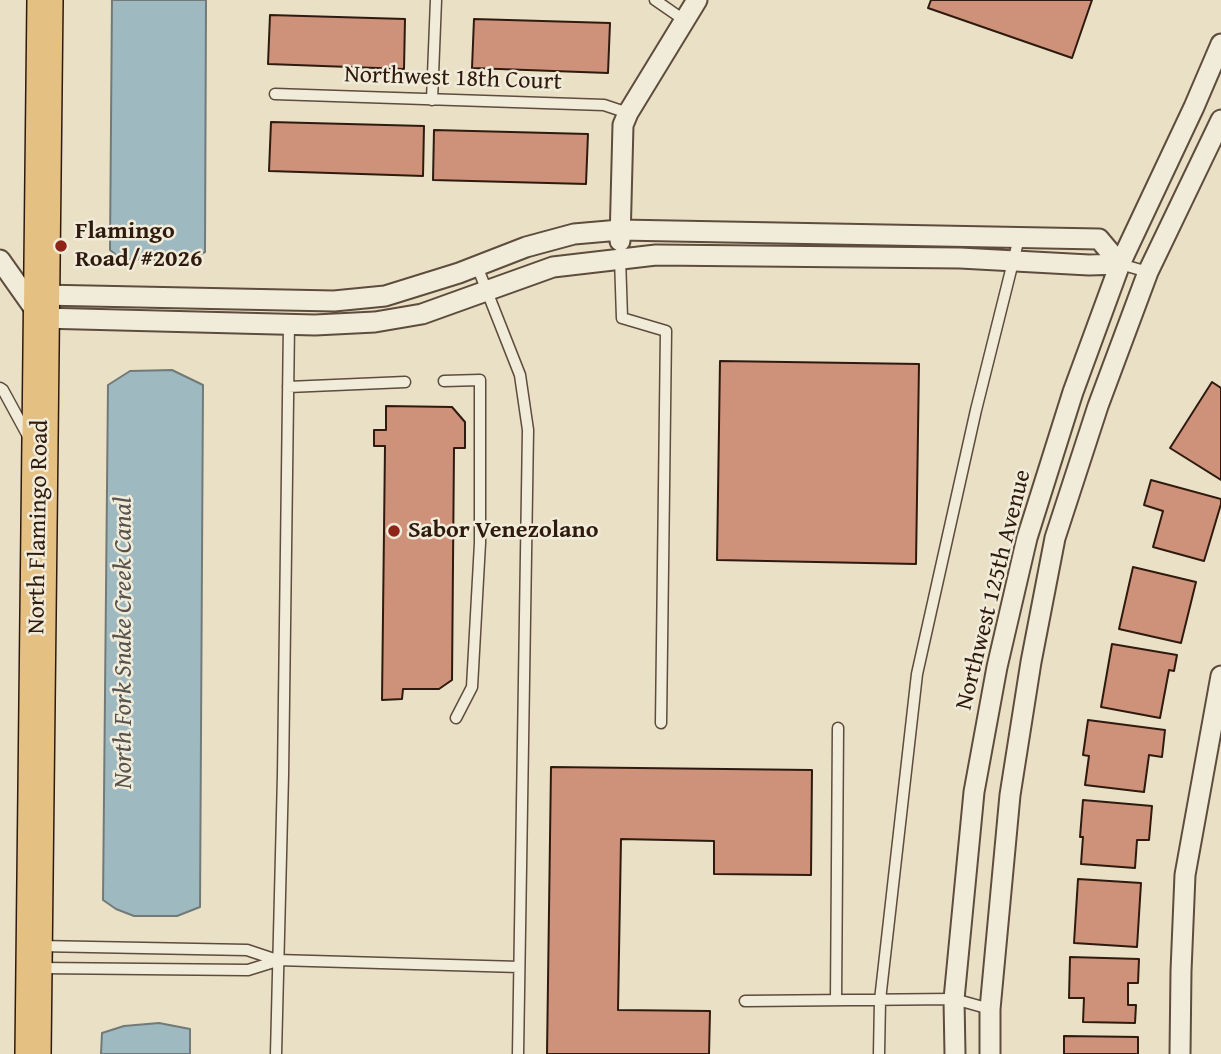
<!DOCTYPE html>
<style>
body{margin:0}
canvas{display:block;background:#e9e0c5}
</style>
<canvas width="1221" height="1054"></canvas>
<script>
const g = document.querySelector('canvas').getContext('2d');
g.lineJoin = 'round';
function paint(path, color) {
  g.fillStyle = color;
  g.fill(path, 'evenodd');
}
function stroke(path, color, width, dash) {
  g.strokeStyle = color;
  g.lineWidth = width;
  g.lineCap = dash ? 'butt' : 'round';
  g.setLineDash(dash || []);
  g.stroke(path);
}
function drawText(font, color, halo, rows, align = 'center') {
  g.font = font + ' "Gentium Book Plus",serif';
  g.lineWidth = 5;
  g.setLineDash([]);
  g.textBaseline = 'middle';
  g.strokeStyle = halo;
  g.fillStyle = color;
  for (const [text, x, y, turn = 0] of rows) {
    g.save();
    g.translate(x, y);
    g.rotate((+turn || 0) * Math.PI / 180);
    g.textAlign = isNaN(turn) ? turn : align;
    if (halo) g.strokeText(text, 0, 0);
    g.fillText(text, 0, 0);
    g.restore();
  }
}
const water = new Path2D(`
 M112,0h94l-1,252 -18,9 -66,-2 -11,-9z
 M172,370l31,15 -3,522 -23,9h-43l-18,-7 -13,-9 5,-515 22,-14z
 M159,1023l31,6v25h-89l1,-21 22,-7z`);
paint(water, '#9ebac0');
stroke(water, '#727a79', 2);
const building = new Path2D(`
 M931,0h161l-20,58 -144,-50z
 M270,15l135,4 -1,50 -136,-5z
 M474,19l136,4 -2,50 -136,-5z
 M271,122l153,4 -1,50 -154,-5z
 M434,130l154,4 -2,50 -153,-4z
 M720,361l199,3 -3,200 -199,-4z
 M1212,382l9,6v92l-51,-32z
 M386,406l66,1 13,15v26h-11l-2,232 -13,9h-36l-1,10 -20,1 3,-254h-11v-16h12z
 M1151,480l70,19v5l-17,57 -51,-14 10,-36 -19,-6z
 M1133,567l63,15 -15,61 -62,-14z
 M1112,644l65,11 -3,16 -5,-1 -9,48 -59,-11z
 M1088,720l77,10 -3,27 -13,-2 -5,37 -59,-7 4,-29 -6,-1z
 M551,767l261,3 -1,105 -97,-1v-33l-93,-2 -3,171 92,1 -1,43h-162z
 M1083,800l69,6 -3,34h-12l-2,28 -54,-4 2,-27h-3z
 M1078,879l63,4 -4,64 -63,-4z
 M1070,957l69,2 -1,24h-10v22h8l-1,18 -52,-1 1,-24h-15z
 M1064,1036l74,1v17h-74z`);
paint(building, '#cd9279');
stroke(building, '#2f1a0f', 2);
const lane = new Path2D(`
 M655,0l29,20
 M275,94l329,11 24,8
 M432,100l4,-100
 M620,258l2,60 44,13 -5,392
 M1120,264l28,8
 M477,266l43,109 8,55 -10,624
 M444,381l36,-1v163l-8,144 -16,31
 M288,387l117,-5
 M0,388l3,2 25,46
 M39,946l208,4 30,10 242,7
 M41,968l207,2 29,-9
 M836,1000l2,-272
 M745,1001l209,-2 36,10
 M276,1054l7,-279 6,-451
 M879,1054l1,-54 37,-326 59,-264 43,-172`);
const street = new Path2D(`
 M620,241l3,-116 5,-12 69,-113
 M0,260l41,58 274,7 60,-3 47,-8 131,-47 103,-12 304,3 129,7 31,-1
 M41,295l293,6 51,-5 74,-23 67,-26 48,-13 46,-4 479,9 21,25
 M955,1054l-1,-55 20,-207 23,-125 30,-129 46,-146 47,-128 74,-157 27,-63
 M990,1054v-45l20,-214 21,-133 24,-124 43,-132 50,-134 73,-152
 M1180,1054l1,-83 4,-96 36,-199`);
const highway = new Path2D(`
 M33,1054l12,-1054`);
stroke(lane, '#5e4c3c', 13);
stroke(street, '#5e4c3c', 23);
stroke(highway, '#2f1a0f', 38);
stroke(lane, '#f1ebd9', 10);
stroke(street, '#f1ebd9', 19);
stroke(highway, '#e4c082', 35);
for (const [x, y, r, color] of [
 [61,246,7,"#8f2418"],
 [394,531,7,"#8f2418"]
]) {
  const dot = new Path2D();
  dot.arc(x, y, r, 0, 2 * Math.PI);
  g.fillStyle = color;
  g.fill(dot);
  stroke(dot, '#f1ebd9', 2.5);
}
drawText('24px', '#2f1a0f', '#f1ebd9', [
 ["Northwest 18th Court",453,79,2],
 ["North Flamingo Road",39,527,-89],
 ["Northwest 125th Avenue",994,590,-76]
]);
drawText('bold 24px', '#2f1a0f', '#f1ebd9', [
 ["Flamingo",75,232],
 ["Road/#2026",75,260],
 ["Sabor Venezolano",408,531]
], 'left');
drawText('italic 26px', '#56524d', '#f1ebd9', [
 ["North Fork Snake Creek Canal",124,643,-90]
]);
</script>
